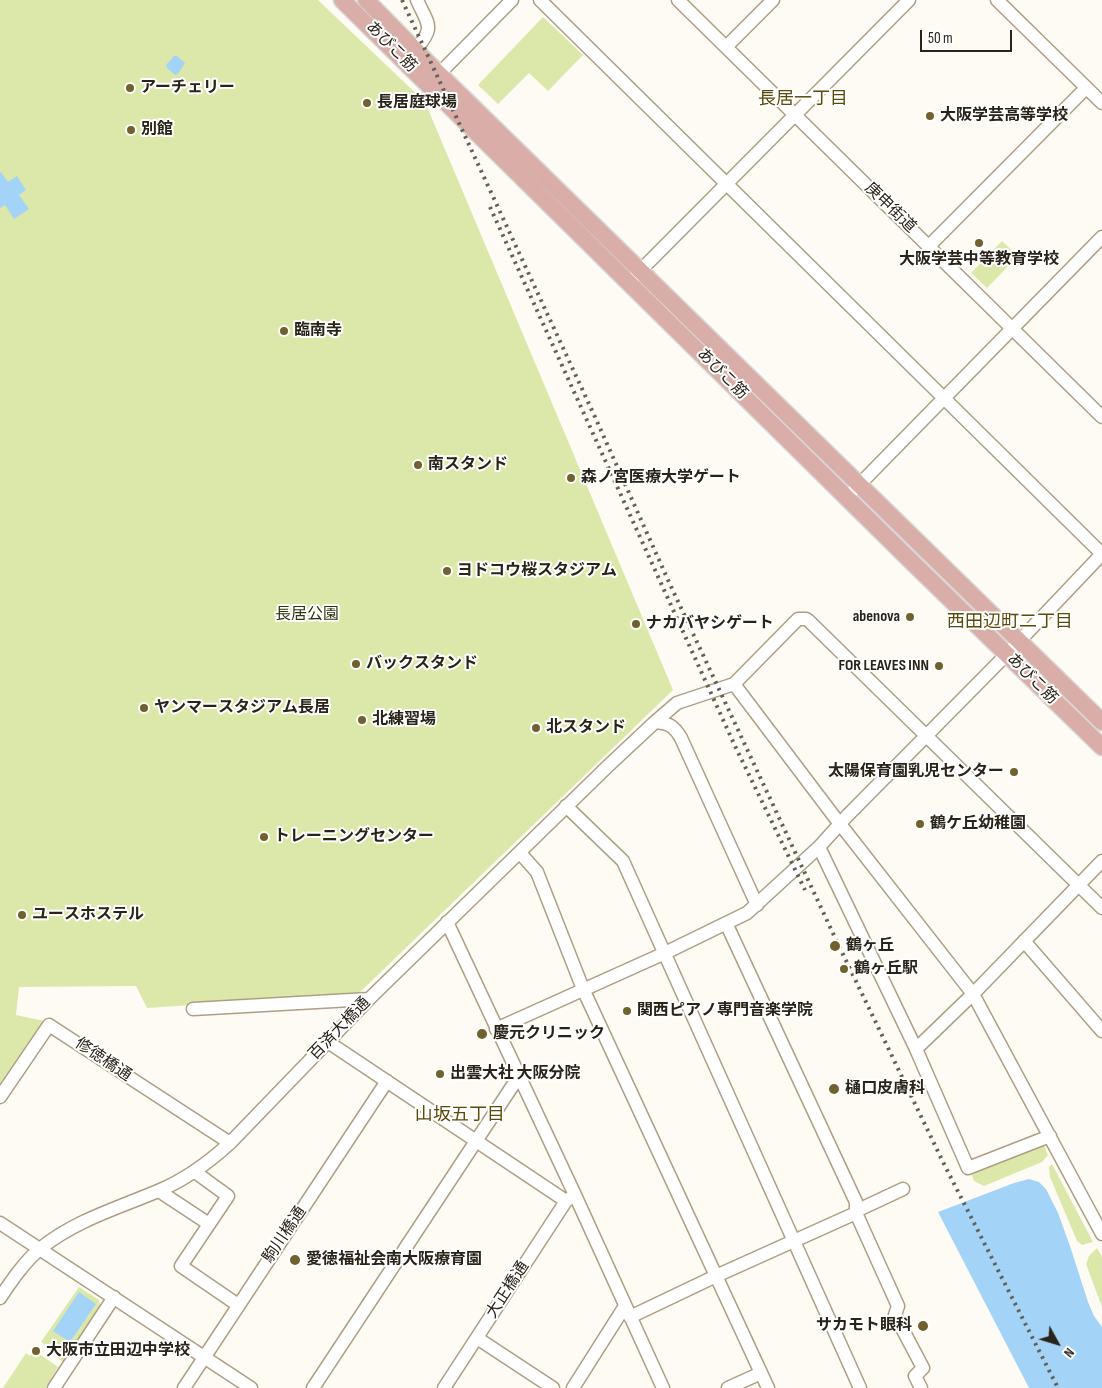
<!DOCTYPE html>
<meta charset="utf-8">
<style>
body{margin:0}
#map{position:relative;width:1102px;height:1388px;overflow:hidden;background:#fefbf5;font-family:"Sofia Sans Condensed",sans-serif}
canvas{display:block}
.north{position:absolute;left:1032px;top:1318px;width:50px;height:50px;-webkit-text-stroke:4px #fff;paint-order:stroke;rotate:129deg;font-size:14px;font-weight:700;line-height:20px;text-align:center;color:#292318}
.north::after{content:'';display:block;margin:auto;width:18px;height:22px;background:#292318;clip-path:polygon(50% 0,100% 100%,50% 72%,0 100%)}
.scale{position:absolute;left:920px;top:30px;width:92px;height:22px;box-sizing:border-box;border:2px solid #292318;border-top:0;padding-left:6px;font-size:15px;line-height:18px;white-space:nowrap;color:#292318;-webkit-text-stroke:4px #fff;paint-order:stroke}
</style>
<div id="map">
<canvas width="1102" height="1388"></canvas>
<div class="north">N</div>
<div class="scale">50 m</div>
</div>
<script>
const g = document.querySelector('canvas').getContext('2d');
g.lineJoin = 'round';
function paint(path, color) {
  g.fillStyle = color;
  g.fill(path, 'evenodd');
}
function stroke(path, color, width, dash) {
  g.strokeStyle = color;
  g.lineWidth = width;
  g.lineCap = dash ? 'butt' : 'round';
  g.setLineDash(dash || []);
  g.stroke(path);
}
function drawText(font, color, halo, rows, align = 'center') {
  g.font = font + ' "Sofia Sans Condensed","Noto Sans JP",sans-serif';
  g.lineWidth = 4;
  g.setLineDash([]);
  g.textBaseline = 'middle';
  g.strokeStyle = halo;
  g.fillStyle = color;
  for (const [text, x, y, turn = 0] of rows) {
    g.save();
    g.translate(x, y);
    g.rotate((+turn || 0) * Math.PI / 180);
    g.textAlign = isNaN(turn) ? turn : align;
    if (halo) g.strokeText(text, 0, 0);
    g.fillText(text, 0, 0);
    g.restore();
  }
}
paint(new Path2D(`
 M0,0h318l107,102 248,588 -315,304 -211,14 -11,-22 -117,1 -3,28 28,6 -44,66z
 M543,17l40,38 -35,36 -19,-18 -31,31 -20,-19z
 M1002,241l16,15 -31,32 -16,-15z
 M1044,1146l4,9 -6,7 -58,24 -10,-5 -3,-8z
 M1052,1164l41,78 -11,3 -5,-4 -27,-64 -1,-10z
 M1097,1248l5,9v50l-16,-43 3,-8z
 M79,1287l20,13 1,5 -37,57 -7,-5 2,-3 -17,-12z
 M34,1350l24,17 -13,21h-42l23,-35 4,3z`), '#dce8aa');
paint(new Path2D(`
 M174,56h3l8,7 -7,11 -3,1 -8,-7 -1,-3z
 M1,172l7,10 9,-6 9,14 -7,5 10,14 -15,10 -9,-14 -5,3v-35z
 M1029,1179l10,3 7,7 12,24 12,33 18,56 6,14 8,11v61h-73l-91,-176 76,-29z
 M79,1292l17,12 -26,38 -17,-11z`), '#a4d3f8');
const minor = new Path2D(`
 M540,0l562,554
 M678,0l424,417
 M997,0l105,103
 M726,47l47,-47
 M415,50c21,-23 13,-25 2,-50
 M439,74l73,-74
 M929,246l157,-158
 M634,277l275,-277
 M854,490l248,-253
 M734,684l99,131 140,179 129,240
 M655,722c14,1 19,4 26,16l76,167
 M566,806l57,55 237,527
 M819,847l97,202 52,119 82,-32
 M520,853l17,19 46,117 185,399
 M447,922l128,273 88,193
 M726,923l130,279v11l42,93 -3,9 28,53 -8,8 6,12
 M1024,941l78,90
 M193,1009l176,-10
 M496,1029l169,-76 82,-40 72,-66 28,-31 160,-162 95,-100
 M328,1042l238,159
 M916,1049l57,-55 129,-133
 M0,1097l49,-72 181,118
 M195,1172l33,24 -47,70 57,39
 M159,1191l50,33
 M856,1211l47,-22
 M0,1223l251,165
 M0,1298c12,-18 25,-37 41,-50 35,-28 77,-40 117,-57 27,-11 50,-28 72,-48l139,-144 239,-233 47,-44 22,-19 57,-19 64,-65h8l3,2 293,287
 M630,1317l86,-41 140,-63
 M477,1338l76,50
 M54,1388l60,-91
 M184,1388l203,-307
 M313,1388l206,-312
 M444,1388l122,-187 6,-4
 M573,1388l52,-82
 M728,1388l33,-15`);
const major = new Path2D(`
 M342,0l575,567 185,180
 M366,0l73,74 663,648`);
stroke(minor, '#ae9f82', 15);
stroke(major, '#d8d7d5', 19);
stroke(minor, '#fff', 12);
stroke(major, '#d9aea9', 16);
stroke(new Path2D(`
 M402,0l193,417 73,163 170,364 106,220 114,224
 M490,207l245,539 70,144`), '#656056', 4, [2.5, 5]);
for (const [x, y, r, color] of [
 [130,88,5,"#70612e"],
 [367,103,5,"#70612e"],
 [930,116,5,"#70612e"],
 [131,130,5,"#70612e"],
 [979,243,5,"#70612e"],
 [284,331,5,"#70612e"],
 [418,465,5,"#70612e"],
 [571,478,5,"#70612e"],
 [447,571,5,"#70612e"],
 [910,617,5,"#70612e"],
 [636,624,5,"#70612e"],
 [356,664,5,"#70612e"],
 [939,666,5,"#70612e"],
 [144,708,5,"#70612e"],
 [362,720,5,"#70612e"],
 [536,728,5,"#70612e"],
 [1014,772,5,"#70612e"],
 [920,824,5,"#70612e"],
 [264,837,5,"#70612e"],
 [22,915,5,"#70612e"],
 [835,946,6,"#70612e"],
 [844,969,5,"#70612e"],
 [627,1011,5,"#70612e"],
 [482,1034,6,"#70612e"],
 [440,1074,5,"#70612e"],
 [834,1089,6,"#70612e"],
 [295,1260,6,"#70612e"],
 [923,1326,6,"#70612e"],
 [36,1351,5,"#70612e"]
]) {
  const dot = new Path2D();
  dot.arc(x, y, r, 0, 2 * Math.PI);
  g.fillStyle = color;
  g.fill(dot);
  stroke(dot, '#fff', 2);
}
drawText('16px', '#292318', '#fff', [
 ["あびこ筋",391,47,45],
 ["庚申街道",890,208,44],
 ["あびこ筋",722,374,45],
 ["あびこ筋",1032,679,45],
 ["百済大橋通",340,1029,-46],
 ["修徳橋通",103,1060,34],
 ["駒川橋通",285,1235,-56],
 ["大正橋通",508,1290,-57]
]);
drawText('bold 16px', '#292318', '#fff', [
 ["アーチェリー",140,88],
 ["長居庭球場",377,103],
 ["大阪学芸高等学校",940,116],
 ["別館",141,130],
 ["大阪学芸中等教育学校",979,260,"center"],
 ["臨南寺",294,331],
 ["南スタンド",428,465],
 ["森ノ宮医療大学ゲート",581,478],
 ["ヨドコウ桜スタジアム",457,571],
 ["abenova",900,617,"right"],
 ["ナカバヤシゲート",646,624],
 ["バックスタンド",366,664],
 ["FOR LEAVES INN",929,666,"right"],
 ["ヤンマースタジアム長居",154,708],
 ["北練習場",372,720],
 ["北スタンド",546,728],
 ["太陽保育園乳児センター",1004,772,"right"],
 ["鶴ケ丘幼稚園",930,824],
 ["トレーニングセンター",274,837],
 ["ユースホステル",32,915],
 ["鶴ヶ丘",846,946],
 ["鶴ヶ丘駅",854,969],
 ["関西ピアノ専門音楽学院",637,1011],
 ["慶元クリニック",493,1034],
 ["出雲大社 大阪分院",450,1074],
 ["樋口皮膚科",845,1089],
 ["愛徳福祉会南大阪療育園",306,1260],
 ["サカモト眼科",912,1326,"right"],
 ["大阪市立田辺中学校",46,1351]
], 'left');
drawText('16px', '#2d330b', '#fff', [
 ["長居公園",307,615]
]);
drawText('18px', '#5b4b0b', '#fff', [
 ["長居一丁目",803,99],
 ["西田辺町二丁目",1010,622],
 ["山坂五丁目",460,1115]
]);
</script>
